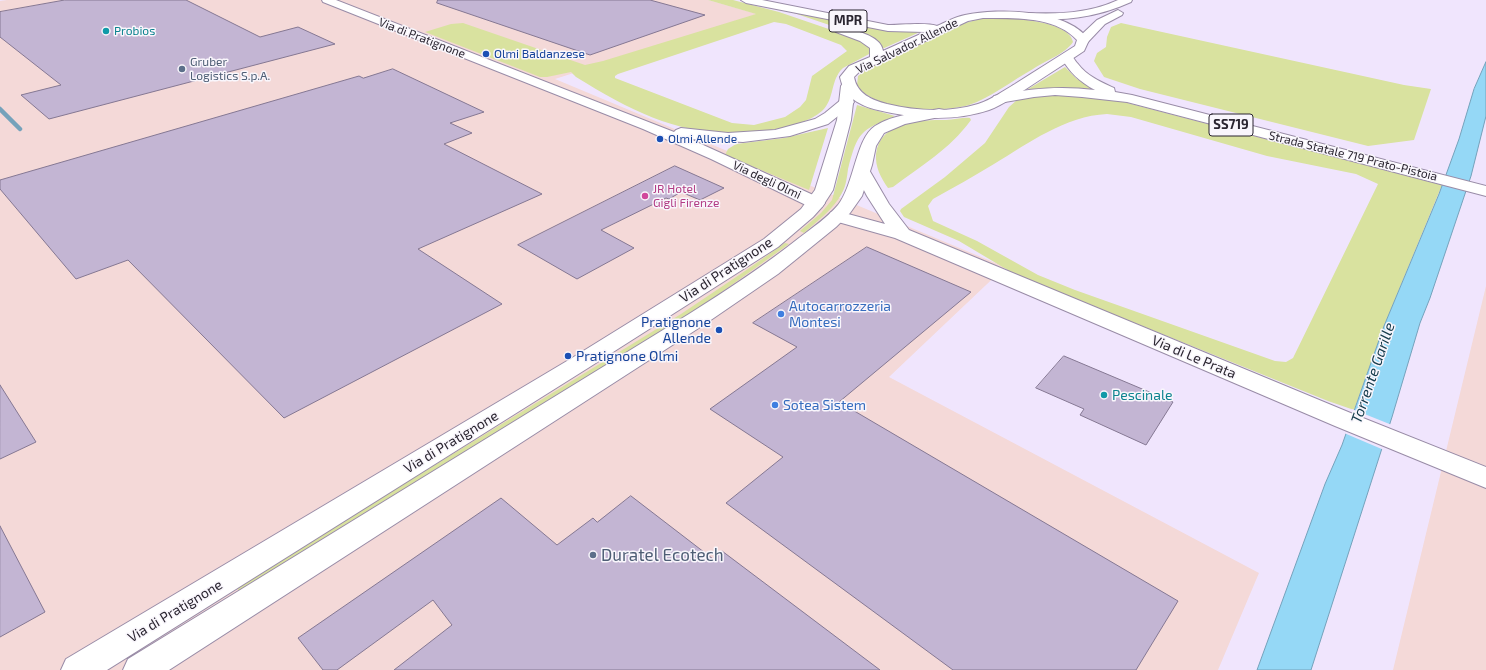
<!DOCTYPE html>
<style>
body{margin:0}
canvas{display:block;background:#f0e5fd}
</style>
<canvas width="1486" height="670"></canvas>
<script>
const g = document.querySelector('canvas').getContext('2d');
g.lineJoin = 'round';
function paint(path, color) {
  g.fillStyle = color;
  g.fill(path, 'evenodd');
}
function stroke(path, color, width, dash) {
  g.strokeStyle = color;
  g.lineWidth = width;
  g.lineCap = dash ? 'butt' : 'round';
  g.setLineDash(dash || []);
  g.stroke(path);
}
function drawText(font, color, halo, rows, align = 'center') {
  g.font = font + ' "Exo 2",sans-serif';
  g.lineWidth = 3;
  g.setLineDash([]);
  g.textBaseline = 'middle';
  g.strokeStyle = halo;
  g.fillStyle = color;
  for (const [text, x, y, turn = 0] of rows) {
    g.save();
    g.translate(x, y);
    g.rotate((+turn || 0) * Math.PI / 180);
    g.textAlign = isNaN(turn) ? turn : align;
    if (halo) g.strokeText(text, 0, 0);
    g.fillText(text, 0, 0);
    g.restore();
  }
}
paint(new Path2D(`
 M7,0h701l49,14 -202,65 450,188 -116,110 370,196 -41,97h-1218v-669z
 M1486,286v384h-93z`), '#f4d9d8');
paint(new Path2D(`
 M708,0h25l46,12 79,27 13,9v5l-28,15c-13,12 -8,31 -21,43 -12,11 -35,16 -51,19 -79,12 -130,-13 -195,-53l-5,-5 -24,5h-7l-115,-45 26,-8 12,-1 122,42 18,-4 153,-47zM774,22l12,2 55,21 6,6 -35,25 -6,24 -6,7 -15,10 -31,8 -22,-2 -117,-45v-2l3,-2z
 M782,9l134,22 4,1 -38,17 -32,-17z
 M996,18c17,0 74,3 77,24 -8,12 -28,19 -40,27 -20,11 -43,29 -64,36 -27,8 -95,7 -112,-20l1,-9 8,-6 99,-47 15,-4z
 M1121,23l283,62 27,4 -17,51 -46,6 -228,-57 -36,-12 -10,-16 3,-8 9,-6 1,-10 4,-10z
 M1065,67l12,12 25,13 -74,-3z
 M1066,94l50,6 326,85 -58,141 -30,84 -26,-9 -312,-126 -57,-34 -55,-24 -4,-6 1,-2 44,-32 40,-34 24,-36 8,-7 14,-4zM1107,114l24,3 136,39 89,18 22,10 -85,174 -7,4 -11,-1 -200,-71 -37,-15 -61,-34 -44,-20 -5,-15 5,-7c20,-11 41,-23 61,-35 35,-21 71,-48 113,-50z
 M857,105l38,11c-35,15 -37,15 -47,53 -1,8 -2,17 -6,24 -8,16 -25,28 -38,40l-4,-2 21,-18 11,-13z
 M970,118l1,2c-22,30 -49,45 -78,67l-5,1c-7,-10 -13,-21 -12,-34 4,-33 44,-34 70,-34 8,0 18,-3 24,-2z
 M828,128l-19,62 -84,-35 3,-6 8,-5 48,-6z
 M785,243l4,1 -91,65 -457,284 -5,-6 445,-273 64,-43z`), '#d9e29f');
const water = new Path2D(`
 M1486,62v54l-15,60 -41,122 -10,25 -28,94 -81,253h-54l68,-186 17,-39 42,-119 55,-132 20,-55 15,-50z`);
paint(water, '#95d8f6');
stroke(water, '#75a2bb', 1);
paint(new Path2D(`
 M1352,409l40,16 -8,25 -40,-17z`), '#f0e5fd');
stroke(new Path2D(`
 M0,109l20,20`), '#75a2bb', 4.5);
const building = new Path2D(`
 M65,0h121l74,37 38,-10 37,17 -286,75 -28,-24 40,-10 -61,-48v-25z
 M438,0h212l55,15 -115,40 -153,-52z
 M393,69l91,43 -34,11 22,10 -28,11 98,50 -124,55 84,55 -218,114 -156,-158 -52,19 -76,-90v-9l359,-104 4,2z
 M675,166l49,22 -24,12 -19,-8 -12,7 -3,-1 -65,32 33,18 -57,31 -59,-34z
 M867,247l104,45 -132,110 339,199 -42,69h-183l-227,-167 57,-46 -73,-48 87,-62 -44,-24z
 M1064,356l109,46 -27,43 -66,-30 4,-6 -48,-21z
 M0,385l36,57 -36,17z
 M631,496l82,63 9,-8 158,119h-486l58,-45 -19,-25 -96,70h-14l-25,-32 203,-140 56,47 36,-27 4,4z
 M0,526l45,86 -45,25z`);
paint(building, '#c3b5d3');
stroke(building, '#857893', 1);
const street = new Path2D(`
 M322,0h14l338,132 2,-2 5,-2 47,5 47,-3 40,-11 10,-6 17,-14 5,-1 5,1 2,3 -2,3 -24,19 -38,12 -47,6 -53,-3 132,60 3,4 -3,4 -6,1 -6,-1 -99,-48 -68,-30 -320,-127z
 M862,166l6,2 21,36 20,26 444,184 133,53v21l-151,-62 -440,-188 -64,-18 -3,-4 3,-4 6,-1 48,13 -18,-28 -13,-25 2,-3z`);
const secondary = new Path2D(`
 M1118,0h14l-1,2c-35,16 -68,19 -105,17l-6,-3 6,-3c32,1 62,1 92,-13z
 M1118,10l5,3 -1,2 -17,9 -18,19h-8l-2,-3 2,-3 18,-17z
 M848,82l5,1 2,3 -4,34 -18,70 -11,17 -9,10 -35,30 -190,121 -481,302h-46l5,-11 506,-301 192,-119 37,-30 14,-19 22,-70 4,-34 2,-3z
 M939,109l5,1 2,3 -2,3 -39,8 -21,9 -8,13 -4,19 -10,31 -12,17 -14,14 -58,47 -73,50 -536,346h-46l5,-11 561,-345c38,-24 75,-48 110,-76 13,-10 28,-20 39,-33 16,-20 18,-67 37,-79 19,-12 43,-13 64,-17z`);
const primary = new Path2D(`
 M741,0h21l126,25c11,0 40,-3 49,1 9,-4 18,-9 28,-11 33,-7 103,-6 124,25l-5,11c-19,13 -39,25 -58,38 -12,7 -23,16 -37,21 -36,12 -74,9 -111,0 -18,-4 -34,-13 -38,-33l9,-11 21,-9v-9l-10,-7 -24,-9 -2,-2 2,-2 4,-1c13,3 41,8 43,24l42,-19 -37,-1 -142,-28zM983,18c31,0 72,-2 94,22l-2,6c-20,13 -40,25 -60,38 -12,7 -24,16 -37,20 -29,9 -62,7 -91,0 -15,-4 -30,-10 -33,-27l5,-5 109,-51z`);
const highway = new Path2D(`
 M1067,53c6,2 7,7 11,11 9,12 23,18 36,24l1,4 17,3 354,91v10l-359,-94 -45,-5 -27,-2 -21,2 -35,6 -5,-1 -2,-3 2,-3 5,-1c33,-7 63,-9 96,-5 -15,-8 -26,-18 -34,-33l2,-3z`);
stroke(street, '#998ca7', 2);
stroke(secondary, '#998ca7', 2);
stroke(primary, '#998ca7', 2);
stroke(highway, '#998ca7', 2);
paint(street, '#fff');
paint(secondary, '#fff');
paint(primary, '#fff');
paint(highway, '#fff');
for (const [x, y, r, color] of [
 [106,31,4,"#0f9aa8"],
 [486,54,4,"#1a4fb4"],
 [182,69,4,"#5c6f8a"],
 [660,139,4,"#1a4fb4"],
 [645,196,4,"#d1479c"],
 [781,314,4,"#3f7fe0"],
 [719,330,4,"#1a4fb4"],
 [568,356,4,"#1a4fb4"],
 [1104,395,4,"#0f9aa8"],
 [775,405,4,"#3f7fe0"],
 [593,555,4,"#5c6f8a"]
]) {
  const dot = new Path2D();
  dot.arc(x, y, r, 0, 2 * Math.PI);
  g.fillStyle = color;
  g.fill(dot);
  stroke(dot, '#f9f6fc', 1.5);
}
drawText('12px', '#0d838f', '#f9f6fc', [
 ["Probios",114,31]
], 'left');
drawText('12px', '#2a2530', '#f9f6fc', [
 ["Via di Pratignone",422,38,21],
 ["Via Salvador Allende",907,46,-26],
 ["Strada Statale 719 Prato-Pistoia",1353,156,14],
 ["Via degli Olmi",767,180,25]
]);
drawText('12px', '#164399', '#f9f6fc', [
 ["Olmi Baldanzese",494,54],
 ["Olmi Allende",668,139]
], 'left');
drawText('12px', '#4e5e75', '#f9f6fc', [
 ["Gruber",190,62],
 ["Logistics S.p.A.",190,76]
], 'left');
drawText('12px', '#b23c85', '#f9f6fc', [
 ["JR Hotel",653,189],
 ["Gigli Firenze",653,203]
], 'left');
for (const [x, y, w] of [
 [848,21,38],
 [1231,125,44]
]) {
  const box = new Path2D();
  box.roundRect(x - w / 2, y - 11, w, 22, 3);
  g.fillStyle = '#f9f6fc';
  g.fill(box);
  stroke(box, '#2a2530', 1);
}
drawText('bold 13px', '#2a2530', null, [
 ["MPR",848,21],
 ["SS719",1231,125]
]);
drawText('14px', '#2a2530', '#f9f6fc', [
 ["Via di Pratignone",726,270,-33],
 ["Via di Le Prata",1194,357,23],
 ["Via di Pratignone",451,442,-31],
 ["Via di Pratignone",175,611,-31]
]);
drawText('14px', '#366cbe', '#f9f6fc', [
 ["Autocarrozzeria",789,306],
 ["Montesi",789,322],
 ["Sotea Sistem",783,405]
], 'left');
drawText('14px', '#164399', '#f9f6fc', [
 ["Pratignone",711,322],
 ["Allende",711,338],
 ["Pratignone Olmi",576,356,"left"]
], 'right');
drawText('14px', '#0d838f', '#f9f6fc', [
 ["Pescinale",1112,395]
], 'left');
drawText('italic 15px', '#143b4b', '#f9f6fc', [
 ["Torrente Garille",1373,373,-71]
]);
drawText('17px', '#4e5e75', '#f9f6fc', [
 ["Duratel Ecotech",601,555]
], 'left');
</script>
